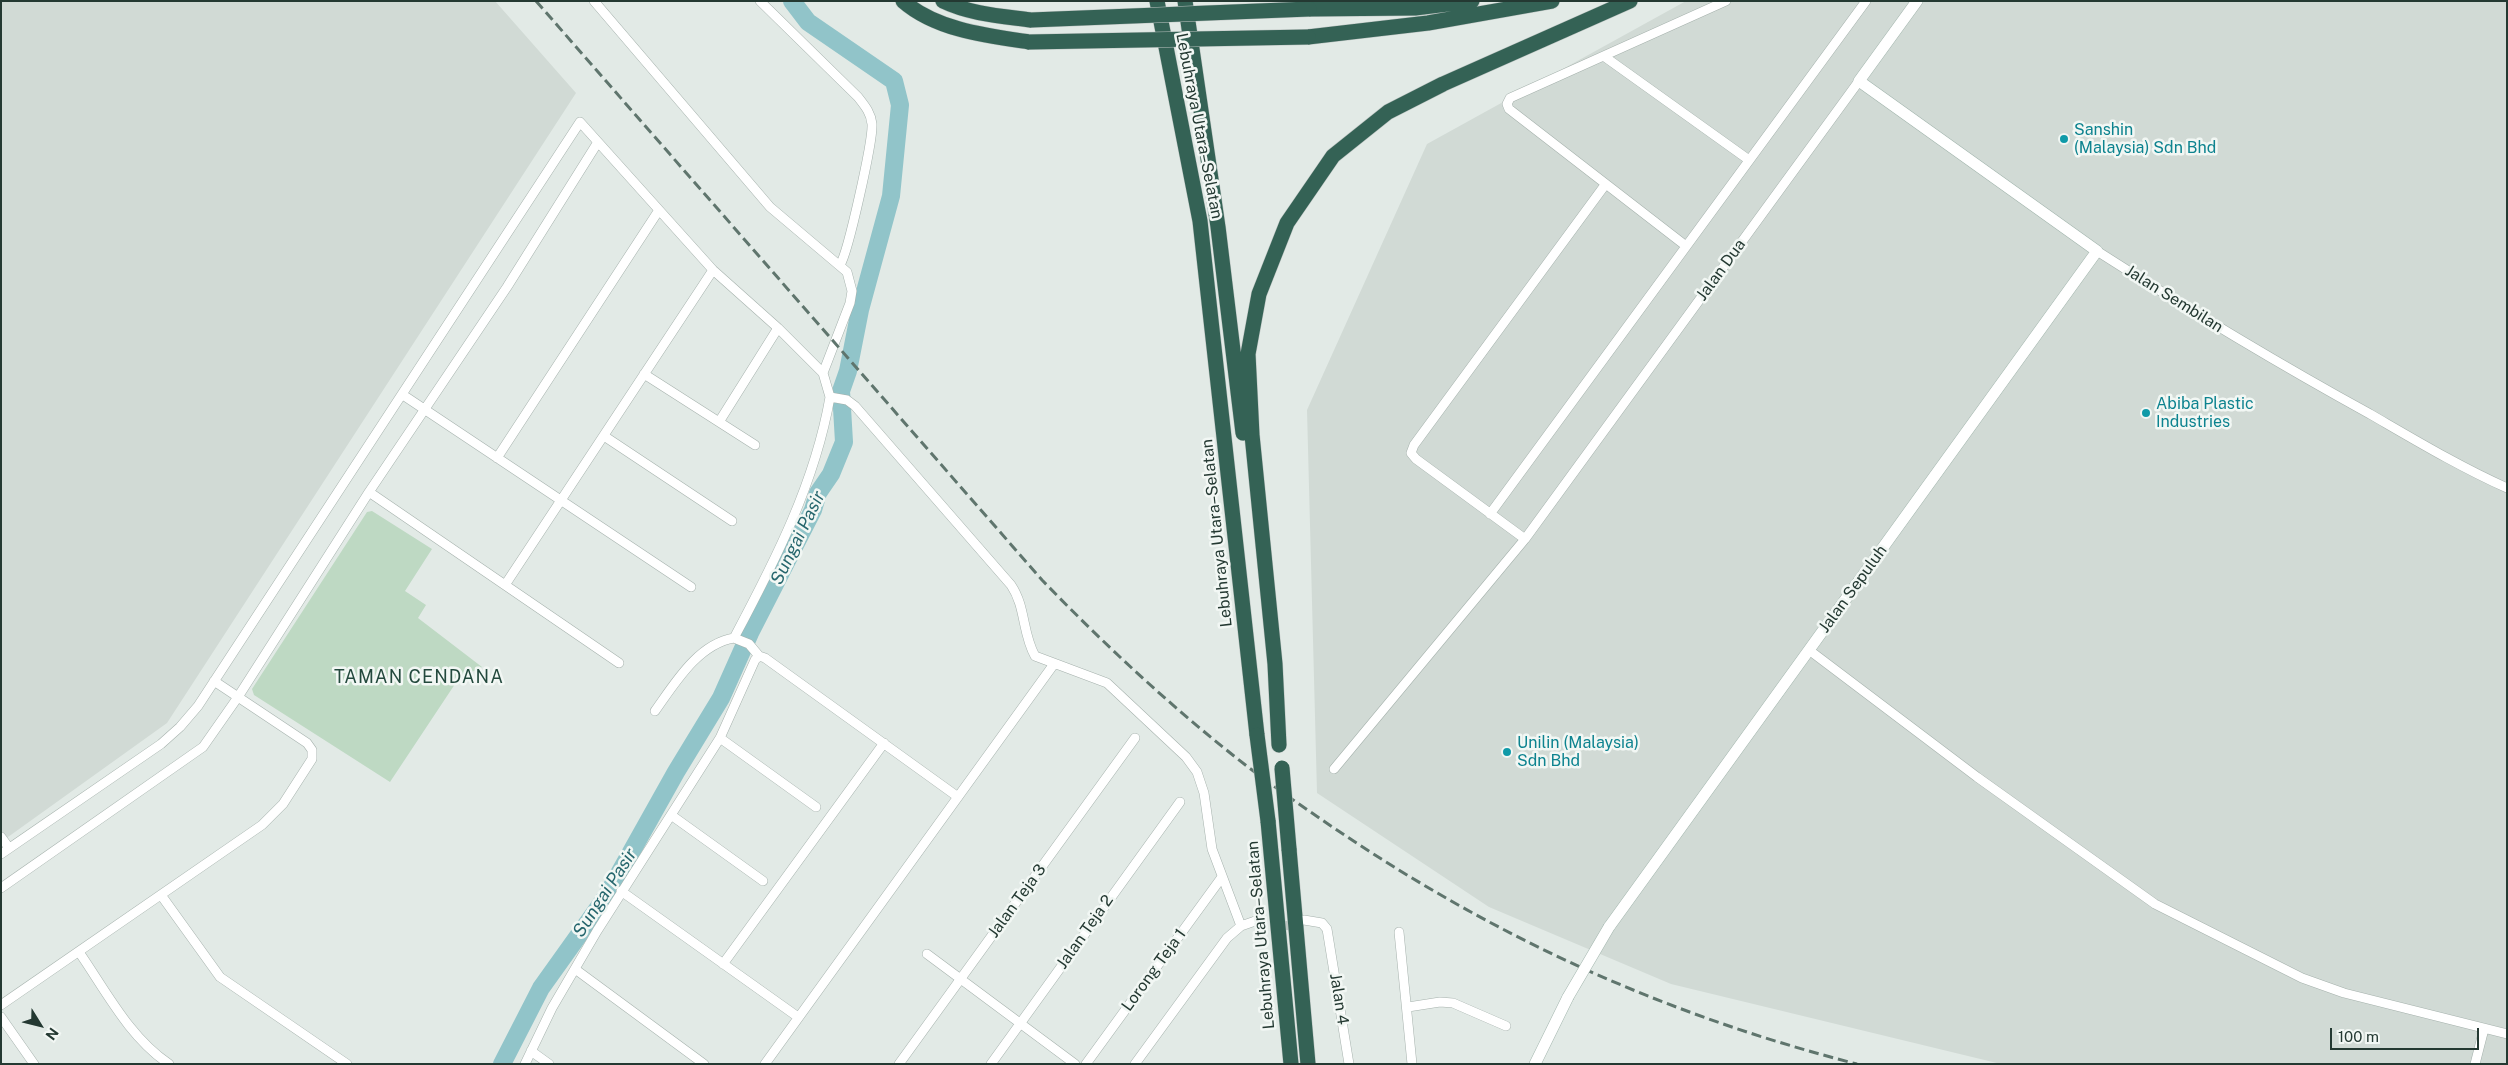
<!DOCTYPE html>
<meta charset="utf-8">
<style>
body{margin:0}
#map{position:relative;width:2508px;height:1065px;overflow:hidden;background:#e2eae6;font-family:"Public Sans",sans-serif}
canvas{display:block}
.frame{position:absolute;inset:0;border:2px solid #243932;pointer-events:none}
.north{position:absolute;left:15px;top:1000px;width:50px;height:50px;-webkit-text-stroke:4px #f2f7f4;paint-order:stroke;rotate:126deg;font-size:14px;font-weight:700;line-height:20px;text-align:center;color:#243932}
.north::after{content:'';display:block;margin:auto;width:18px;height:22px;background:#243932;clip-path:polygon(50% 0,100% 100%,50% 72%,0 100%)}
.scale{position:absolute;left:2330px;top:1028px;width:149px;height:22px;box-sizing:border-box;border:2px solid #243932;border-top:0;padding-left:6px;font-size:15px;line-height:18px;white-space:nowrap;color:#243932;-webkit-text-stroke:4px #f2f7f4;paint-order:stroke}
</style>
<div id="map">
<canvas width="2508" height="1065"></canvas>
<div class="frame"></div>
<div class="north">N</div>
<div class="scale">100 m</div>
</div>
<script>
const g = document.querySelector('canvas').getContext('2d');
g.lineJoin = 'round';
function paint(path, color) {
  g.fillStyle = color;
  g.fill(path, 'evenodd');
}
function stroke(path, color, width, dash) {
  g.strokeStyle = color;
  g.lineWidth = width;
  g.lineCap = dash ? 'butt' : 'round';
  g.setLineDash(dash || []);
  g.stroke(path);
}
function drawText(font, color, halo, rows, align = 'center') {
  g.font = font + ' "Public Sans",sans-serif';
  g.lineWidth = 5;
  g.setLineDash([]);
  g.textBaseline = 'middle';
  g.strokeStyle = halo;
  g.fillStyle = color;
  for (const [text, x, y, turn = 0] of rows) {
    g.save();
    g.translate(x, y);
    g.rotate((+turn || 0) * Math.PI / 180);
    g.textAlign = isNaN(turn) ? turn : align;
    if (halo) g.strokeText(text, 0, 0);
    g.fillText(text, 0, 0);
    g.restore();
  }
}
paint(new Path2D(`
 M1,1h494l81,92 -409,630 -166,119z
 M1686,1h821v1063h-506l-330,-80 -182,-77 -172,-114 -10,-383 120,-266z`), '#d1dad5');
paint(new Path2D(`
 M372,511l60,38 -27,42 21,14 -8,13 64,49 -23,11 -69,104 -136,-87 -2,-6 115,-177z`), '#bed9c3');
stroke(new Path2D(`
 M502,1064l39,-76 65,-91 70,-125 45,-74 29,-65 63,-123 5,-17 13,-19 13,-32 -3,-51 7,-20 12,-61 31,-114 9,-91 -6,-24 -86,-59 -16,-21`), '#91c4c9', 18);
stroke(new Path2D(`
 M1258,925l46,1`), '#bcc7c2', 9, [9, 4.5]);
const street = new Path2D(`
 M594,1l176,206 77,65 5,19 -2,12 -27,70
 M760,1l98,96c7,9 13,16 14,27 1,17 -24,129 -32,141
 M1605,57l144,103
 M1686,246l-177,-137 -2,-5 3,-6 216,-97
 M2097,251c89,57 180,112 273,163 45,26 90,53 137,74
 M644,374l111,71
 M403,395l288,192
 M719,422l59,-94
 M604,436l128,85
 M497,458l162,-248
 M369,492l250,171
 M1490,514l376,-513
 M1525,539l-109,-80 -5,-6 3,-8 191,-260
 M505,585l208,-315
 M734,638c41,-77 81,-155 96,-241
 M1809,650l168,127 178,127 147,74 42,15 163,41
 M655,711c20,-28 43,-67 79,-73l15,6 10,12
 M720,738l96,69
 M1334,769l191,-230 334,-458
 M671,815l92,66
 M1,837l8,11
 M1,854l160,-110 19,-17 18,-21 382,-584 133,148 65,58 45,45 7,24 17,3 8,6 156,179c15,22 11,48 24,71l72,27 79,74 11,15 7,21 8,56 29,77
 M1,888l202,-141 35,-50 131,-205 138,-205 91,-145
 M621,891l177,126
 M161,895l59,82 127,87
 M1304,920l18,3 5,6 22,135
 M1399,932l13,132
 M79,952c27,39 50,85 90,112
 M927,954l148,110
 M723,964l161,-221
 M575,969l129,95
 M1,1005l261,-180 21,-21 29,-45v-9l-5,-7 -93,-62
 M1408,1007l32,-5 13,1 53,23
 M1,1017l33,47
 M531,1051l18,13
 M525,1064l27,-56 45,-77 123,-193 35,-78 4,-4 6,2 193,139
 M765,1064l289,-400
 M899,1064l236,-326
 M991,1064l189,-262
 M1086,1064l136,-187
 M1135,1064l92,-126 14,-12 17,-6
 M2475,1064l9,-35`);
const secondary = new Path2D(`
 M1609,927l488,-676 -238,-170 58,-80
 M1535,1064l33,-67`);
const highway = new Path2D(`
 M903,1c33,29 85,35 126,41
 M943,1c27,13 58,15 88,19
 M1157,1l43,220 57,514
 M1185,1l33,226 25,206
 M1309,9l106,-1 57,-7
 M1308,37l120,-14 124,-22
 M1279,745l-4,-81 -23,-229 -4,-81 11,-60 28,-71 46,-67 55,-44 55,-28 187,-83
 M1268,821l23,243
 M1289,849l19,215`);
stroke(street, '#a5b1ac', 10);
stroke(secondary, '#a2b5ad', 12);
stroke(highway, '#bdc4c2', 16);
stroke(street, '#fff', 9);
stroke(secondary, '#fff', 11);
stroke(highway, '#346255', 15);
stroke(new Path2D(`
 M536,1l506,579c60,62 124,122 192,176 30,24 62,46 94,68 166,113 334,190 529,240`), '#5f756d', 3, [10, 5]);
const secondaryBridge = new Path2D(`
 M1568,997l41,-70`);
const highwayBridge = new Path2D(`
 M1031,20l278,-11
 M1029,42l279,-5
 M1257,735l11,86
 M1282,768l7,81`);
stroke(secondaryBridge, '#a2b5ad', 12, []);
stroke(highwayBridge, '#bdc4c2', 16, []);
stroke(secondaryBridge, '#fff', 11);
stroke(highwayBridge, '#346255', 15);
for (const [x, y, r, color] of [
 [2064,139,5,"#0f9aa8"],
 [2146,413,5,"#0f9aa8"],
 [1507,752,5,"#0f9aa8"]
]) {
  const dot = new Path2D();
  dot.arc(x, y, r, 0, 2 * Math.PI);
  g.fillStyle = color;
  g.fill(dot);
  stroke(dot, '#f2f7f4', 2);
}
drawText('16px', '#243932', '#f2f7f4', [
 ["Lebuhraya Utara–Selatan",1199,126,79],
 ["Jalan Dua",1721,270,-54],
 ["Jalan Sembilan",2174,299,32],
 ["Lebuhraya Utara–Selatan",1217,533,-96],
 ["Jalan Sepuluh",1853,589,-54],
 ["Jalan Teja 3",1017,901,-54],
 ["Jalan Teja 2",1085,932,-55],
 ["Lebuhraya Utara–Selatan",1261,935,-95],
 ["Lorong Teja 1",1154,970,-54],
 ["Jalan 4",1339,999,81]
]);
drawText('16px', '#0d838f', '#f2f7f4', [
 ["Sanshin",2074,130],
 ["(Malaysia) Sdn Bhd",2074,148],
 ["Abiba Plastic",2156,404],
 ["Industries",2156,422],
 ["Unilin (Malaysia)",1517,743],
 ["Sdn Bhd",1517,761]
], 'left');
drawText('italic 18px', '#26666d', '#f2f7f4', [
 ["Sungai Pasir",798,538,-64],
 ["Sungai Pasir",605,893,-57]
]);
g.letterSpacing = '1px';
drawText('18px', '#23493d', '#f2f7f4', [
 ["TAMAN CENDANA",419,677]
]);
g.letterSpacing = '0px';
</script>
